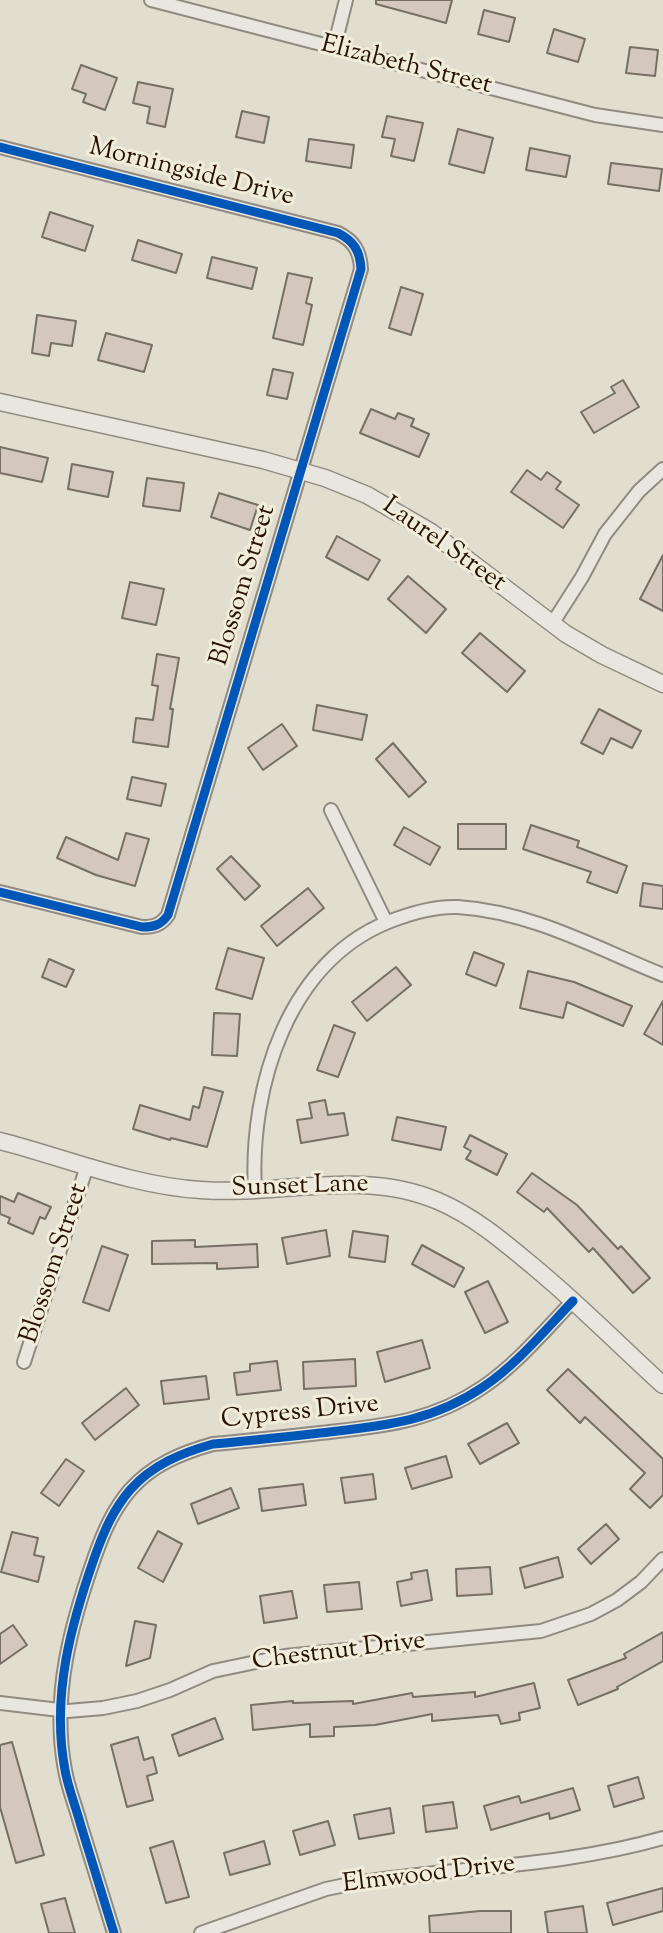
<!DOCTYPE html>
<style>
body{margin:0}
canvas{display:block;background:#e2decf}
</style>
<canvas width="663" height="1933"></canvas>
<script>
const g = document.querySelector('canvas').getContext('2d');
g.lineJoin = 'round';
function paint(path, color) {
  g.fillStyle = color;
  g.fill(path, 'evenodd');
}
function stroke(path, color, width, dash) {
  g.strokeStyle = color;
  g.lineWidth = width;
  g.lineCap = dash ? 'butt' : 'round';
  g.setLineDash(dash || []);
  g.stroke(path);
}
function drawText(font, color, halo, rows, align = 'center') {
  g.font = font + ' "Sorts Mill Goudy",serif';
  g.lineWidth = 6;
  g.setLineDash([]);
  g.textBaseline = 'middle';
  g.strokeStyle = halo;
  g.fillStyle = color;
  for (const [text, x, y, turn = 0] of rows) {
    g.save();
    g.translate(x, y);
    g.rotate((+turn || 0) * Math.PI / 180);
    g.textAlign = isNaN(turn) ? turn : align;
    if (halo) g.strokeText(text, 0, 0);
    g.fillText(text, 0, 0);
    g.restore();
  }
}
const building = new Path2D(`
 M376,0h76l-6,23 -70,-19z
 M484,10l31,8 -6,24 -31,-8z
 M554,29l31,10 -7,23 -31,-9z
 M630,47l28,3 -3,26 -29,-3z
 M81,65l36,13 -12,32 -22,-8 3,-8 -14,-5z
 M138,82l35,7 -8,38 -18,-4 3,-16 -17,-4z
 M242,111l27,6 -5,26 -28,-6z
 M387,116l36,7 -9,38 -23,-5 4,-17 -13,-2z
 M458,129l35,9 -9,35 -35,-9z
 M309,139l45,6 -3,23 -45,-7z
 M530,148l40,8 -4,21 -40,-7z
 M611,163l51,6 -3,22 -51,-7z
 M50,212l43,14 -8,25 -43,-14z
 M138,240l44,14 -6,19 -44,-13z
 M212,257l45,11 -5,21 -45,-11z
 M288,273l24,5 -6,25 6,2 -9,40 -30,-7z
 M401,287l22,7 -12,41 -22,-7z
 M37,315l39,6 -4,25 -21,-3 -2,13 -17,-3z
 M106,333l46,12 -8,27 -46,-12z
 M273,369l20,4 -6,26 -20,-4z
 M623,380l16,27 -45,26 -13,-21 34,-19 -4,-6z
 M371,409l24,10 3,-6 16,6 -3,7 18,8 -10,23 -59,-24z
 M0,447l48,11 -6,24 -42,-9z
 M72,464l41,8 -5,25 -40,-8z
 M527,470l14,10 6,-8 14,10 -5,7 23,16 -16,23 -52,-36z
 M147,478l37,5 -4,28 -37,-5z
 M219,493l39,12 -8,25 -39,-13z
 M337,536l43,24 -12,20 -42,-23z
 M663,555v56l-23,-12z
 M408,576l38,33 -20,24 -38,-34z
 M130,582l34,7 -8,36 -34,-7z
 M480,633l45,38 -18,21 -45,-39z
 M157,654l22,4 -9,51h3l-5,38 -35,-5 3,-24 17,2 5,-34 -6,-1z
 M317,705l50,10 -5,25 -49,-10z
 M599,709l42,22 -9,17 -21,-10 -8,16 -22,-11z
 M282,724l15,22 -34,24 -15,-22z
 M393,743l33,39 -17,15 -33,-38z
 M132,777l34,7 -5,22 -34,-7z
 M458,824h48v25h-48z
 M531,825l48,16 -2,6 50,19 -10,27 -30,-11 4,-10 -68,-23z
 M404,827l36,20 -10,18 -36,-20z
 M126,833l23,6 -14,47 -39,-11 -39,-17 9,-21 52,23z
 M231,856l29,30 -15,14 -28,-31z
 M643,883l20,3v23l-23,-3z
 M308,888l16,20 -47,38 -16,-20z
 M228,948l36,10 -12,41 -36,-10z
 M474,952l30,12 -8,22 -30,-12z
 M49,959l25,11 -8,17 -24,-10z
 M396,967l15,18 -44,36 -15,-19z
 M528,971l46,11 58,24 -9,20 -56,-24 -4,16 -43,-10z
 M663,1001v44l-19,-11z
 M214,1013l26,1 -3,42 -25,-1z
 M334,1025l21,8 -17,44 -21,-7z
 M204,1087l19,5 -16,55 -36,-9 -1,2 -37,-11 7,-24 50,15 3,-14 6,2z
 M325,1100l3,15 16,-2 4,22 -47,8 -4,-23 15,-2 -3,-15z
 M397,1117l49,10 -5,23 -49,-10z
 M470,1135l37,19 -10,21 -31,-16 5,-8 -7,-4z
 M532,1173l45,32 41,44 3,-3 29,32 -17,15 -40,-45 -4,4 -42,-44 -3,4 -27,-20z
 M18,1193l33,14 -6,12 -5,-2 -7,17 -25,-11 2,-5 -10,-4v-18l14,6z
 M326,1230l4,26 -43,8 -5,-26z
 M353,1231l35,5 -3,26 -36,-5z
 M195,1240v7l62,-3 1,23 -41,2v-6l-65,1v-23z
 M422,1245l42,23 -10,19 -42,-23z
 M102,1246l26,9 -19,56 -26,-9z
 M488,1281l20,41 -23,11 -20,-41z
 M422,1340l8,28 -45,14 -8,-30z
 M355,1359l1,27 -52,3 -1,-27z
 M277,1361l4,29 -44,5 -3,-22 16,-2v-7z
 M568,1369l95,90v36l-13,13 -20,-19 15,-16 -60,-56 -5,6 -33,-33z
 M206,1376l3,23 -45,5 -3,-23z
 M126,1388l13,17 -44,35 -13,-17z
 M507,1423l12,20 -39,21 -12,-20z
 M446,1456l6,21 -40,12 -7,-21z
 M66,1459l18,12 -25,35 -18,-13z
 M373,1474l3,25 -31,4 -4,-25z
 M303,1484l3,21 -44,6 -3,-22z
 M231,1488l8,20 -41,16 -7,-20z
 M606,1524l13,15 -28,25 -13,-15z
 M158,1531l24,13 -19,38 -25,-14z
 M12,1532l26,6 -4,17 10,2 -6,25 -37,-10z
 M558,1557l5,20 -38,11 -5,-20z
 M490,1567l2,27 -35,2 -1,-27z
 M427,1570l5,30 -31,6 -4,-24 15,-3 -1,-6z
 M359,1582l3,27 -35,3 -3,-27z
 M292,1591l5,27 -33,5 -4,-27z
 M135,1621l21,4 -6,33 -24,8z
 M13,1625l14,20 -27,19v-30z
 M663,1632v29l-46,26 1,2 -40,16 -10,-25 58,-22 -2,-4z
 M534,1683l6,25 -21,5 1,7 -19,4 -3,-9 -66,6v-7l-57,11 -41,2v9l-24,1v-13l-57,6 -2,-25 42,-4v2l60,-2v3l59,-11 1,4 62,-5v5z
 M215,1718l8,21 -44,17 -7,-21z
 M138,1737l6,23 9,-3 4,16 -10,3 6,24 -26,7 -16,-62z
 M12,1742l32,113 -28,8 -16,-56v-62z
 M638,1777l6,21 -30,9 -6,-21z
 M573,1788l7,22 -30,9 -1,-6 -58,17 -7,-24 35,-10 2,7z
 M453,1802l4,26 -31,4 -3,-26z
 M390,1808l4,25 -35,6 -5,-24z
 M328,1821l7,24 -35,10 -7,-24z
 M173,1841l16,56 -23,6 -16,-55z
 M264,1841l6,23 -40,11 -6,-22z
 M663,1888v23l-50,14 -6,-22z
 M65,1898l10,35h-26l-8,-29z
 M583,1906l4,27h-39l-3,-21z
 M480,1911h31v22h-81l-1,-17z`);
paint(building, '#d4c8be');
stroke(building, '#756f65', 2);
const minor = new Path2D(`
 M151,0l444,115 68,10
 M334,48l12,-48
 M0,147l338,86c16,8 22,18 23,36l-193,646c-7,10 -14,12 -26,12l-142,-35
 M552,624l30,-47 23,-43 34,-43 24,-22
 M331,810l55,112
 M255,1191c-6,-104 33,-234 141,-272 19,-7 42,-13 62,-12 74,5 138,41 205,68
 M24,1362l63,-196
 M0,1703l68,8 35,-3 34,-7 33,-11 43,-19 72,-15 256,-25 50,-17 26,-14 24,-18 22,-23
 M114,1933c-11,-36 -22,-71 -33,-107 -5,-19 -13,-38 -16,-56 -14,-74 6,-146 30,-214 9,-25 18,-46 35,-66 22,-25 51,-37 83,-46 35,-3 71,-7 107,-11 61,-7 110,-10 163,-46 34,-23 62,-57 90,-86
 M201,1933l125,-44 29,-6c102,-16 207,-16 308,-45`);
const tertiary = new Path2D(`
 M0,402l263,58 62,18 42,17 64,37 135,102 36,21 61,29
 M0,1141c66,17 133,45 201,49 80,6 160,-22 237,11 37,16 65,40 96,66 45,37 86,79 129,118`);
stroke(minor, '#908a80', 16);
stroke(tertiary, '#908a80', 19);
stroke(minor, '#e9e6df', 12);
stroke(tertiary, '#e9e6df', 16);
stroke(new Path2D(`
 M0,147l338,86c16,8 22,18 23,36l-193,646c-7,10 -14,12 -26,12l-142,-35
 M114,1933c-11,-36 -22,-71 -33,-107 -5,-19 -13,-38 -16,-56 -14,-74 6,-146 30,-214 9,-25 18,-46 35,-66 22,-25 51,-37 83,-46 35,-3 71,-7 107,-11 61,-7 110,-10 163,-46 34,-23 62,-57 90,-86`), '#0057b8', 9);
drawText('26px', '#281203', '#f1eddb', [
 ["Elizabeth Street",406,67,14],
 ["Morningside Drive",191,174,14],
 ["Laurel Street",443,546,35],
 ["Blossom Street",245,586,-73],
 ["Sunset Lane",300,1188,-2],
 ["Blossom Street",56,1264,-72],
 ["Cypress Drive",300,1414,-6],
 ["Chestnut Drive",339,1653,-7],
 ["Elmwood Drive",429,1876,-7]
]);
</script>
